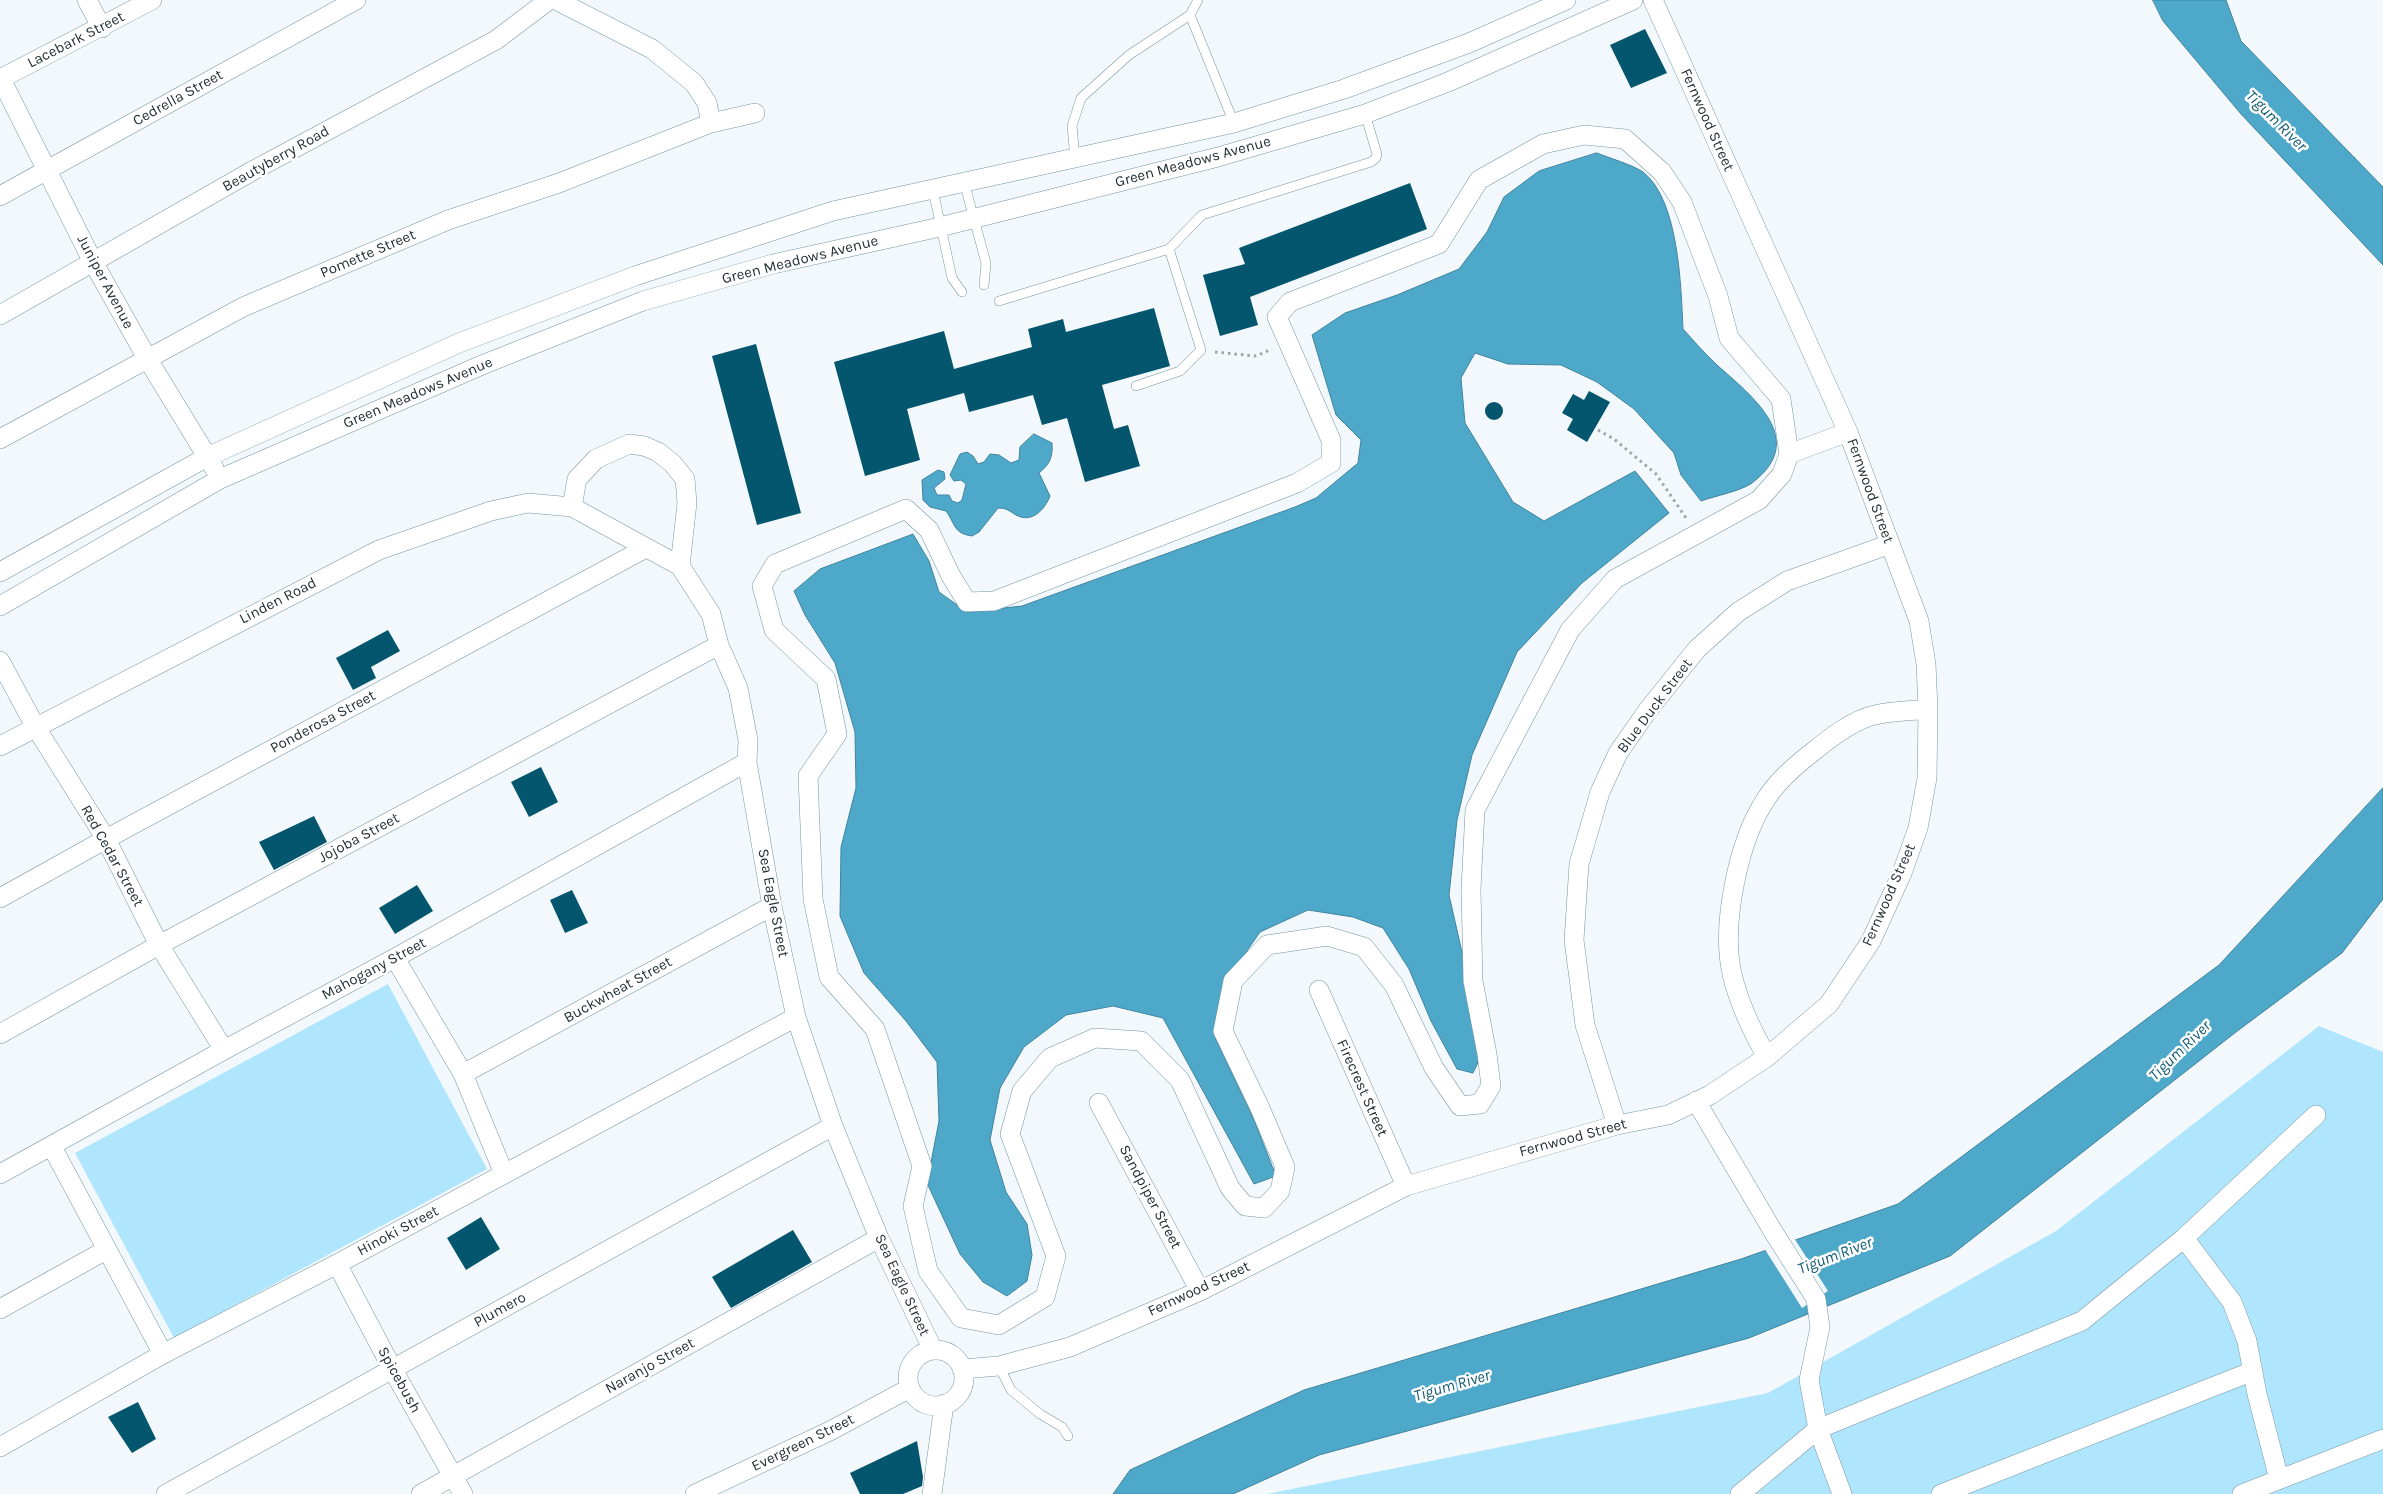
<!DOCTYPE html>
<style>
body{margin:0}
canvas{display:block;background:#f2f8fb}
</style>
<canvas width="2383" height="1494"></canvas>
<script>
const g = document.querySelector('canvas').getContext('2d');
g.lineJoin = 'round';
function paint(path, color) {
  g.fillStyle = color;
  g.fill(path, 'evenodd');
}
function stroke(path, color, width, dash) {
  g.strokeStyle = color;
  g.lineWidth = width;
  g.lineCap = dash ? 'butt' : 'round';
  g.setLineDash(dash || []);
  g.stroke(path);
}
function drawText(font, color, halo, rows, align = 'center') {
  g.font = font + ' Karla,sans-serif';
  g.lineWidth = 5;
  g.setLineDash([]);
  g.textBaseline = 'middle';
  g.strokeStyle = halo;
  g.fillStyle = color;
  for (const [text, x, y, turn = 0] of rows) {
    g.save();
    g.translate(x, y);
    g.rotate((+turn || 0) * Math.PI / 180);
    g.textAlign = isNaN(turn) ? turn : align;
    if (halo) g.strokeText(text, 0, 0);
    g.fillText(text, 0, 0);
    g.restore();
  }
}
paint(new Path2D(`
 M388,984l99,185 -313,169 -99,-185z
 M2319,1026l64,26v442h-1116l501,-101 288,-162z`), '#b0e6fd');
const water = new Path2D(`
 M2153,0h73l15,41 142,146v78l-142,-151 -78,-93z
 M1597,153c12,5 36,12 46,19 36,28 38,115 40,157 11,12 22,25 34,36 36,32 92,75 35,118 -11,8 -37,13 -51,18l-20,-26 -7,-22 -40,-44 -37,-27 -36,-17 -53,-1 -33,-11 -14,25 4,45 48,79 31,19 91,-50 34,42 -87,70 -65,69 -45,103 -15,65 -8,75 17,75 14,88 -7,15 -16,-4 -26,-48 -22,-52 -26,-41 -30,-11 -45,-7 -48,22 -36,52 -8,56 38,80 22,56 -22,8 -91,-166 -50,-12 -47,9 -42,32 -24,41 -10,52 16,52 21,32 5,31 -5,26 -20,15 -24,-14 -23,-28 -33,-71 12,-62 -2,-59 -31,-41 -42,-48 -24,-57 1,-69 15,-59 -1,-56 -20,-69 -30,-48 -11,-24 26,-22 93,-35 16,27 10,31 28,20 55,-6 273,-99 21,-9 42,-35 3,-23 -25,-25 -24,-80 33,-22 52,-18 62,-26 28,-37 17,-35 35,-26z
 M1034,434l18,9c1,14 -2,21 -13,30l11,23c-5,13 -18,28 -34,19 -7,-4 -9,-7 -18,-7l-19,24 -7,4c-19,-3 -16,-11 -26,-25l-16,-4 -7,-7 -1,-20 16,-10 6,2 1,7 -11,9 3,7h12l3,6 6,2 4,-3 4,-16 -5,-4 -7,1 -4,-6 10,-21 7,-2 6,4 5,8 6,-2 6,-8 9,1 12,8 8,-3 1,-13z
 M2383,788v111l-41,54 -106,79 -286,224 -201,82 -430,117 -86,39h-120l17,-24 174,-80 437,-131 157,-55 321,-239z`);
paint(water, '#4da8ca');
stroke(water, '#41849e', 1);
paint(new Path2D(`
 M1794,1238l34,53 -26,17 -38,-60z`), '#f2f8fb');
paint(new Path2D(`
 M1645,29l22,44 -36,15 -21,-43z
 M1410,183l17,46 -177,68 8,28 -38,11 -17,-61 42,-11 -6,-16z
 M1154,308l16,58 -68,19 12,44 14,-4 12,41 -55,16 -18,-64 -25,7 -9,-30 -64,17 -5,-19 -57,16 13,51 -55,16 -31,-114 110,-31 10,38 78,-22 -4,-18 35,-10 3,13z
 M756,344l45,169 -44,12 -45,-169z
 M1589,391l21,11 -23,40 -20,-12 6,-11 -11,-6 11,-19 11,6z
 M1485 411a9 9 0 1 1 18 0a9 9 0 1 1-18 0Z
 M388,630l12,21 -29,16 5,11 -23,12 -17,-32z
 M541,767l17,35 -29,15 -18,-35z
 M314,816l13,26 -53,28 -15,-28z
 M417,885l16,26 -38,23 -16,-26z
 M572,890l16,33 -23,10 -15,-33z
 M481,1217l19,32 -34,21 -19,-32z
 M793,1230l19,32 -81,46 -19,-31z
 M138,1402l18,37 -24,14 -24,-36z
 M917,1441l6,36 -1,9 -19,8h-43l-10,-21z`), '#03566e');
const lane = new Path2D(`
 M1198,0l-8,15 44,108
 M1075,158l-3,-32 9,-28 48,-43 61,-40
 M964,182l22,81 -2,22
 M933,190l19,88 10,14
 M999,301l170,-52 33,-34 169,-53 5,-4 1,-4 -12,-40
 M1136,386l44,-15 21,-21 -32,-101
 M999,1366l12,24 29,24 22,13 6,9`);
const street = new Path2D(`
 M87,0l15,28
 M556,0l96,49 42,34 13,20 4,20
 M0,79l152,-79
 M1,79l92,183 54,96 67,110
 M0,196l356,-196
 M0,315l254,-145 242,-130 53,-40
 M0,439l243,-132 205,-87 111,-37 152,-60 44,-10
 M1789,454l-8,-55 -52,-61 -11,-42 -36,-94 -20,-30 -37,-33 -41,-4 -41,9 -64,36 -40,64 -149,58 -13,15 54,123v23l-34,20 -303,118 -27,1 -16,-26 -22,-46 -23,-21 -131,55 -13,22 12,44 52,49 11,55 -29,42 5,123 16,78 46,52 47,137 -9,40 15,65 33,47 38,7 46,-28 11,-41 -46,-122 12,-43 28,-33 45,-20 46,3 39,39 50,108 15,18 19,2 16,-17 5,-24 -25,-59 -37,-77 10,-50 34,-36 60,-9 37,11 30,38 40,83 26,38 20,-2 11,-18 -4,-32 -14,-73 -2,-92 4,-79 95,-180 45,-51 144,-79 23,-26 7,-20 59,-22
 M572,507l5,-28 19,-20 33,-15 15,2 14,6 15,12 12,15 2,24 -7,63
 M0,572l207,-115 252,-114 176,-67 198,-65 401,-88 110,-34 125,-46 97,-43
 M0,606l220,-127 262,-114 161,-64 130,-37 167,-37 278,-70 147,-43 83,-32 185,-82
 M0,661l35,65 71,113 53,106 65,105
 M0,746l379,-196 112,-39 37,-8 44,4 108,59 31,48 8,31 19,43 10,52 -1,22 25,144 24,111 37,109 46,112 54,112
 M0,898l106,-59 540,-291
 M395,958l68,116 41,100
 M1319,990l87,196
 M0,1034l159,-89 560,-300
 M1767,1057c-15,-26 -28,-53 -35,-83 -11,-49 6,-133 34,-175 12,-19 31,-35 48,-48 17,-14 39,-31 61,-36 17,-4 36,-4 53,-6
 M463,1074l309,-168
 M1696,1101l78,132 42,66 4,28 -11,53 9,49 24,65
 M1099,1103l101,188
 M1617,1125l-32,-100 -11,-85 5,-76 21,-72 18,-39 30,-43 49,-61 41,-37 49,-31 103,-37
 M52,1147l111,207
 M0,1174l224,-124 171,-92 352,-196
 M2184,1238l48,64 15,39 10,53 22,85
 M337,1264l56,106 70,124
 M0,1309l106,-59
 M908 1378a28 28 0 1 1 56 0a28 28 0 1 1-56 0Z
 M962,1369l37,-3 71,-19 130,-56 206,-105 211,-61 51,-10 42,-20 57,-38 62,-53 42,-63 31,-68 16,-45 9,-50 1,-69 -2,-45 -7,-43 -71,-189 -195,-432
 M0,1447l163,-93 174,-90 459,-247
 M166,1494l667,-368
 M421,1494l458,-256
 M695,1494l135,-63 80,-43
 M932,1494l12,-90
 M1740,1494l78,-65 264,-108 102,-83 132,-123
 M1941,1494l312,-123
 M2242,1494l141,-55`);
stroke(lane, '#7796a3', 10);
stroke(street, '#7796a3', 20);
stroke(new Path2D(`
 M1215,352l41,4 16,-7
 M1598,430l16,9 42,35 30,44`), '#9ea6ab', 3, [2.5, 4]);
stroke(lane, '#fff', 9);
stroke(street, '#fff', 19);
drawText('15px', '#243036', '#fff', [
 ["Lacebark Street",76,40,-27],
 ["Cedrella Street",178,98,-29],
 ["Fernwood Street",1707,120,66],
 ["Beautyberry Road",276,159,-29],
 ["Green Meadows Avenue",1193,162,-15],
 ["Pomette Street",368,254,-23],
 ["Green Meadows Avenue",800,260,-14],
 ["Juniper Avenue",105,282,62],
 ["Green Meadows Avenue",418,393,-23],
 ["Fernwood Street",1870,491,70],
 ["Linden Road",278,601,-27],
 ["Blue Duck Street",1655,706,-53],
 ["Ponderosa Street",323,722,-28],
 ["Jojoba Street",359,838,-28],
 ["Red Cedar Street",112,856,61],
 ["Fernwood Street",1889,895,-66],
 ["Sea Eagle Street",773,903,79],
 ["Mahogany Street",374,969,-28],
 ["Buckwheat Street",618,990,-29],
 ["Firecrest Street",1362,1088,66],
 ["Fernwood Street",1573,1138,-15],
 ["Sandpiper Street",1150,1197,62],
 ["Hinoki Street",398,1231,-28],
 ["Sea Eagle Street",902,1285,65],
 ["Fernwood Street",1199,1289,-25],
 ["Plumero",500,1310,-29],
 ["Naranjo Street",650,1366,-29],
 ["Spicebush",399,1380,61],
 ["Evergreen Street",803,1443,-26]
]);
drawText('italic 16px', '#105a72', '#fff', [
 ["Tigum River",2276,121,45],
 ["Tigum River",2180,1051,-44],
 ["Tigum River",1835,1256,-21],
 ["Tigum River",1452,1386,-16]
]);
</script>
